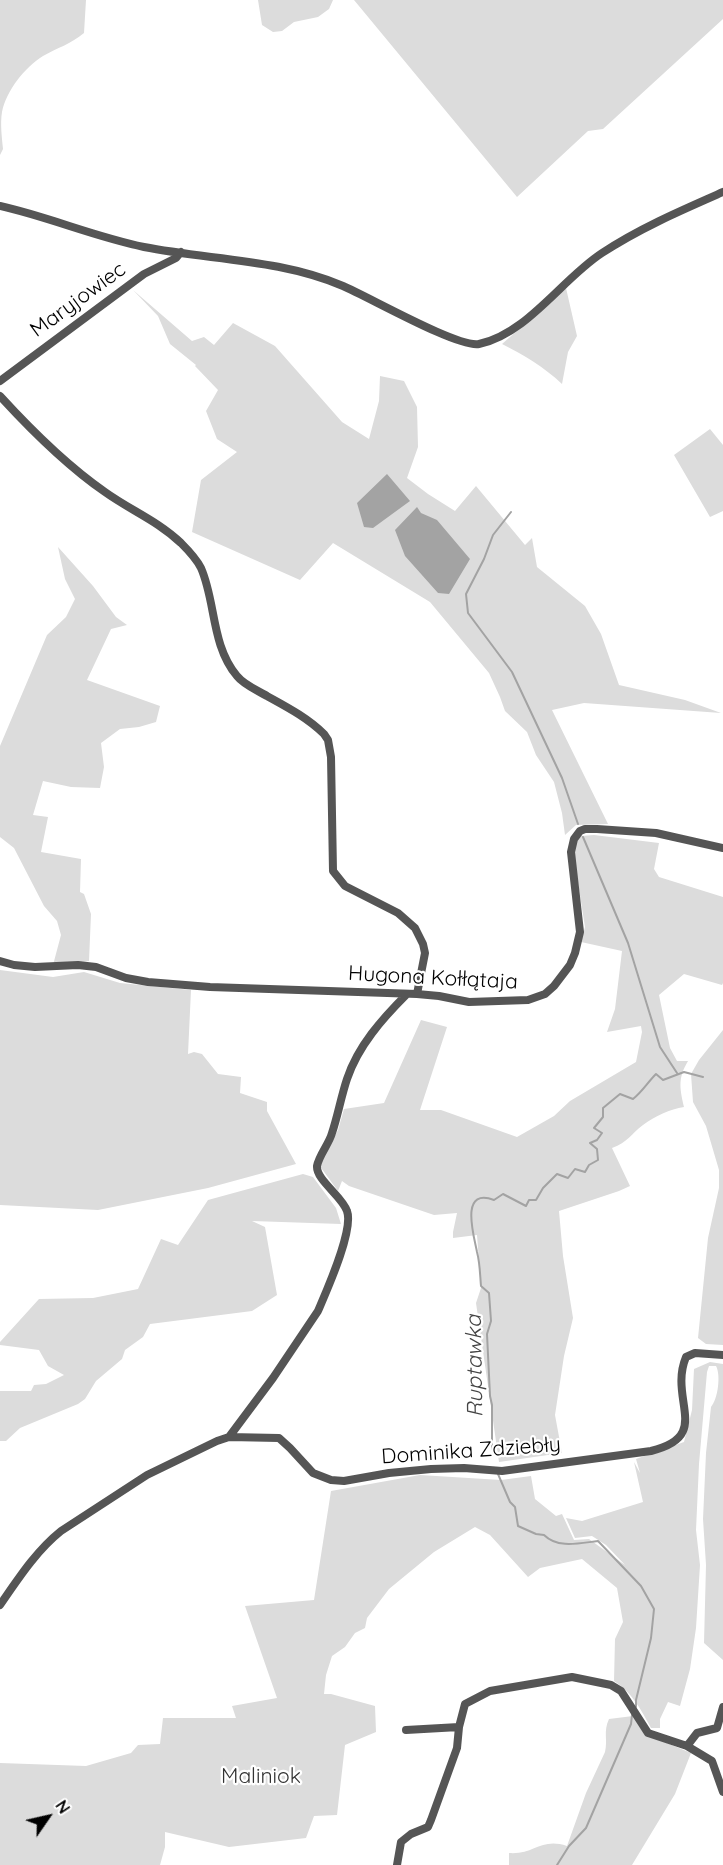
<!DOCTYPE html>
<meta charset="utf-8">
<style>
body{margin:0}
#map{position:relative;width:723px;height:1865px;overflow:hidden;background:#fff;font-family:Quicksand,sans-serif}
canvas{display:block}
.north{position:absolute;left:18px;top:1787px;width:60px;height:60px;-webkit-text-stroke:4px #fff;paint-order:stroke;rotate:56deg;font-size:16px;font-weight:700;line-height:24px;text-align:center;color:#000}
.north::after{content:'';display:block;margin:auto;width:21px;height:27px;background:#000;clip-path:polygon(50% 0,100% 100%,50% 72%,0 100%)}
</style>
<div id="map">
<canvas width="723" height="1865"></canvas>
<div class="north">N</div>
</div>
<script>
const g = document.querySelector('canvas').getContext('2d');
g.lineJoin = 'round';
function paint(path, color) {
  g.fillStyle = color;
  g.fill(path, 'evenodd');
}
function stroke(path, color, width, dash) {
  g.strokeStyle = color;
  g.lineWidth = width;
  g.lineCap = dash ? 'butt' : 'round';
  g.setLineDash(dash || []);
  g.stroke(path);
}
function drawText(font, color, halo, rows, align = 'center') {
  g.font = font + ' Quicksand,sans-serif';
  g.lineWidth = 4.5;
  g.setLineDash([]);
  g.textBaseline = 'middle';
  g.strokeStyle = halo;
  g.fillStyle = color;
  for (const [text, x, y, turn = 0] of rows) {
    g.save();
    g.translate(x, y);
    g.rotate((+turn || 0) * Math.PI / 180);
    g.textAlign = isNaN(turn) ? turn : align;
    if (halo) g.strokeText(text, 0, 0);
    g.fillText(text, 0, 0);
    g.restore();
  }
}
paint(new Path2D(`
 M0,0h86l-2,33c-13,11 -27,15 -41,23 -18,11 -37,35 -41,56 -2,12 0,26 1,37l-3,6z
 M258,0h75l-4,9 -11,8 -24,5 -12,9 -9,1 -11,-7z
 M354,0h369v19l-120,110 -15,2 -71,66z
 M566,288l11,48 -9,16 -6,32c-18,-17 -38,-29 -60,-40z
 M133,290l59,51 12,-4 10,8 19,-22 42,23 67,76 27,17 10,-38 1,-25 24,5 13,26 1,40 -11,31 21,16 27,17 21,-25 49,59 7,-7 5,29 48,39 16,28 18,51 66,15 36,13 -137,-10 -32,7 56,114 -32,1 -11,10 -3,-22 -8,-31 -18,-27 -9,-23 -22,-21 -5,-14 -11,-24 -59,-71 -97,-59 -33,37 -108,-48 9,-52 36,-28 -20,-13 -11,-28 12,-21 -23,-24 1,-1 -26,-21 -12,-28z
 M710,429l13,16v66l-13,6 -36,-62z
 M58,547l35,39 23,31 11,8 -16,4 -24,51 73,26 -4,16 -17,5 -19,2 -19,14 3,24 -4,21 -29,-1 -28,-6 -10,34 15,2 -7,35 40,7 -1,33 4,2 7,20 -2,47 -36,4 8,-30 -4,-14 -13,-15 -30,-58 -14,-11v-91l47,-111 19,-18 9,-18 -10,-20z
 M594,835l65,8 -5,26 5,8 64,20v86l-1,2 -38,-11 -25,21 11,53 7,13h11l2,-3c-12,18 -11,28 -6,49 -14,2 -29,9 -41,18 -12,9 -15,17 -31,23l18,38 -11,5 -60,20 4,45 10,62 -9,38 -9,59 7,38 -63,9 -23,-159 5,-15 -4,-53 -24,3v-6l4,-19 -23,2 -85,-29 -7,-5 -4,10 -19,-26 19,-35 6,-21 40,-6 37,-83 26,7 -27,83h21l76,27 37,-21 16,-15 66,-39 6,-30 -1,-6 -34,6 8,-23 7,-58 -41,-9 4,-15 -11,-70 1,-14 6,-7z
 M0,970l53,7 31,-5 36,11 71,7 -3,64 6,-2 8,2 16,20 23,3 -1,16 27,9v9l29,53 -88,24 -110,22 -98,-5z
 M723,1030v315l-17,-1 -8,-6 10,-100 11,-50v-18l-13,-44 -13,-24 -2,-28 8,-14z
 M303,1174l10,3 23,31 5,16 -89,-3 13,6 12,68 -25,16 -102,13 -7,13 -18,13 -3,9 -26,22 -11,18 -7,5 -58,24 -14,13h-6v-50h31l3,-6 12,-1 18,-9 -16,-9 -9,-16 -39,-5v-3l39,-43 54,-1 45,-9 23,-50 17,6 30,-45z
 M710,1362l13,2v296l-19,-17 2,-78 -3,-46 3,-66 5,-46c7,-8 10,-32 5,-41h-7l-2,6 -8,92 -3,66 4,35 -4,63 -6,41 -10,37 -12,-4 -8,17v9h-9c-10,-18 -19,-36 -37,-47l1,-42 8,-17 -6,-34 -35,-29 -42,9 -12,9 -38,-42 -15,-8 -41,25 -45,37 -22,29 -2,10 -10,5 -10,14 -13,9 -6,19 -2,19h7l44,12 1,26 -31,13 -8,70 -23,1 -8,22 -77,9 -64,-15v15l-5,18h-160v-102l86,3 45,-13 7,-8 22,-1 3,-26h73l-4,-12 45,-8 -32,-92 69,-6 17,-109 89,-16 81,5 30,-4 4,23 21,17 6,-2 12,26 15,-1 36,26 -19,-20 -14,-9 -17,2 -9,-20 16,3 61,-19 -9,-40 6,11 -4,-14 48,-17 8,-32 2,-41z
 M633,1711l22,27 36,15 -16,41 -43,71h-123v-12c25,2 32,-16 58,-7l19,-53 19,-41c3,-13 -2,-20 4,-33l24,-3z`), '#dcdcdc');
paint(new Path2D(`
 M387,474l23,27 -37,27 -9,-1 -7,-24z
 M417,507l4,6 16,7 33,39 -21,35 -11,-1 -33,-37 -10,-26z`), '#a3a3a3');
stroke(new Path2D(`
 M511,512l-18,23 -9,24 -18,35 2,19 44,59 50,106 16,46
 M583,837l45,106 32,104 17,26
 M492,1449v-44l-2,-9 -3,-62 4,-13 -2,-28 -8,-7c-1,-11 -1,-23 -4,-34 -3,-16 -18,-65 17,-52l9,-6 23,12 3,-6h7l7,-12 14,-14 11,4 7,-9 10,3 4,-7 9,-5 -1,-11 -7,-6 7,-3 5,-7 -8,-5 9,-11v-9l17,-14 13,5c10,-8 14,-16 23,-25l7,6 21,-8 19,5
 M498,1474l12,28 5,5 3,19 18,8 8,1c14,14 36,8 54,6l43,45 13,23 -3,29 -15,62v7
 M557,1865l12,-19 17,-18 45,-104 1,-9`), '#a3a3a3', 2);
stroke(new Path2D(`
 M0,206c49,11 95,31 144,41 66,13 136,12 199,39 26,11 115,62 136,58 48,-10 83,-65 123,-91 38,-25 80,-43 121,-61
 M0,381l144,-107 32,-16 5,-6
 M0,396c32,35 66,69 105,96 25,18 53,29 76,51 7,7 15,15 20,25 15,34 10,77 36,108 7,9 20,14 30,20 20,11 41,22 57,38l4,6 3,17 2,114 12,15 53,27 17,15 8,16 2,9 -8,41
 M0,961l14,4 21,2 43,-2 18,2 30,11 22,4 62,5 207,7 22,2 30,6 59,-2 17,-6 9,-8 16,-21 5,-12 5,-21 -9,-80 3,-13 6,-8 5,-2h12l59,4 67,15
 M229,1437l44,-59 45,-67c9,-21 36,-81 29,-100 -5,-15 -31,-31 -30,-45 2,-11 12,-22 15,-33 6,-18 9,-36 15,-54 11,-33 35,-60 60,-85
 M0,1605c18,-26 36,-54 61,-74l86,-56 70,-34 12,-4 50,1 11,10 23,25 18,7 13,1 45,-8 42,-4 33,-1 38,3 149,-20c62,-15 17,-51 35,-94l9,-4 28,2
 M459,1727l6,-23 25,-13 82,-14 39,8 10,6 27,42 39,13 25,15 11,31
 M687,1746l10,-13 20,-5 6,-21
 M397,1865l4,-23 10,-8 17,-7 3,-7 26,-72 2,-21 -53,3`), '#555', 8);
drawText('21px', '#000', '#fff', [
 ["Maryjowiec",78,300,-36],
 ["Hugona Kołłątaja",433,978,3],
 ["Dominika Zdziebły",471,1451,-4]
]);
drawText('21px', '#333', '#fff', [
 ["Maliniok",261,1777]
]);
drawText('italic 22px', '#444', '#fff', [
 ["Ruptawka",475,1366,-91]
]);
</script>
